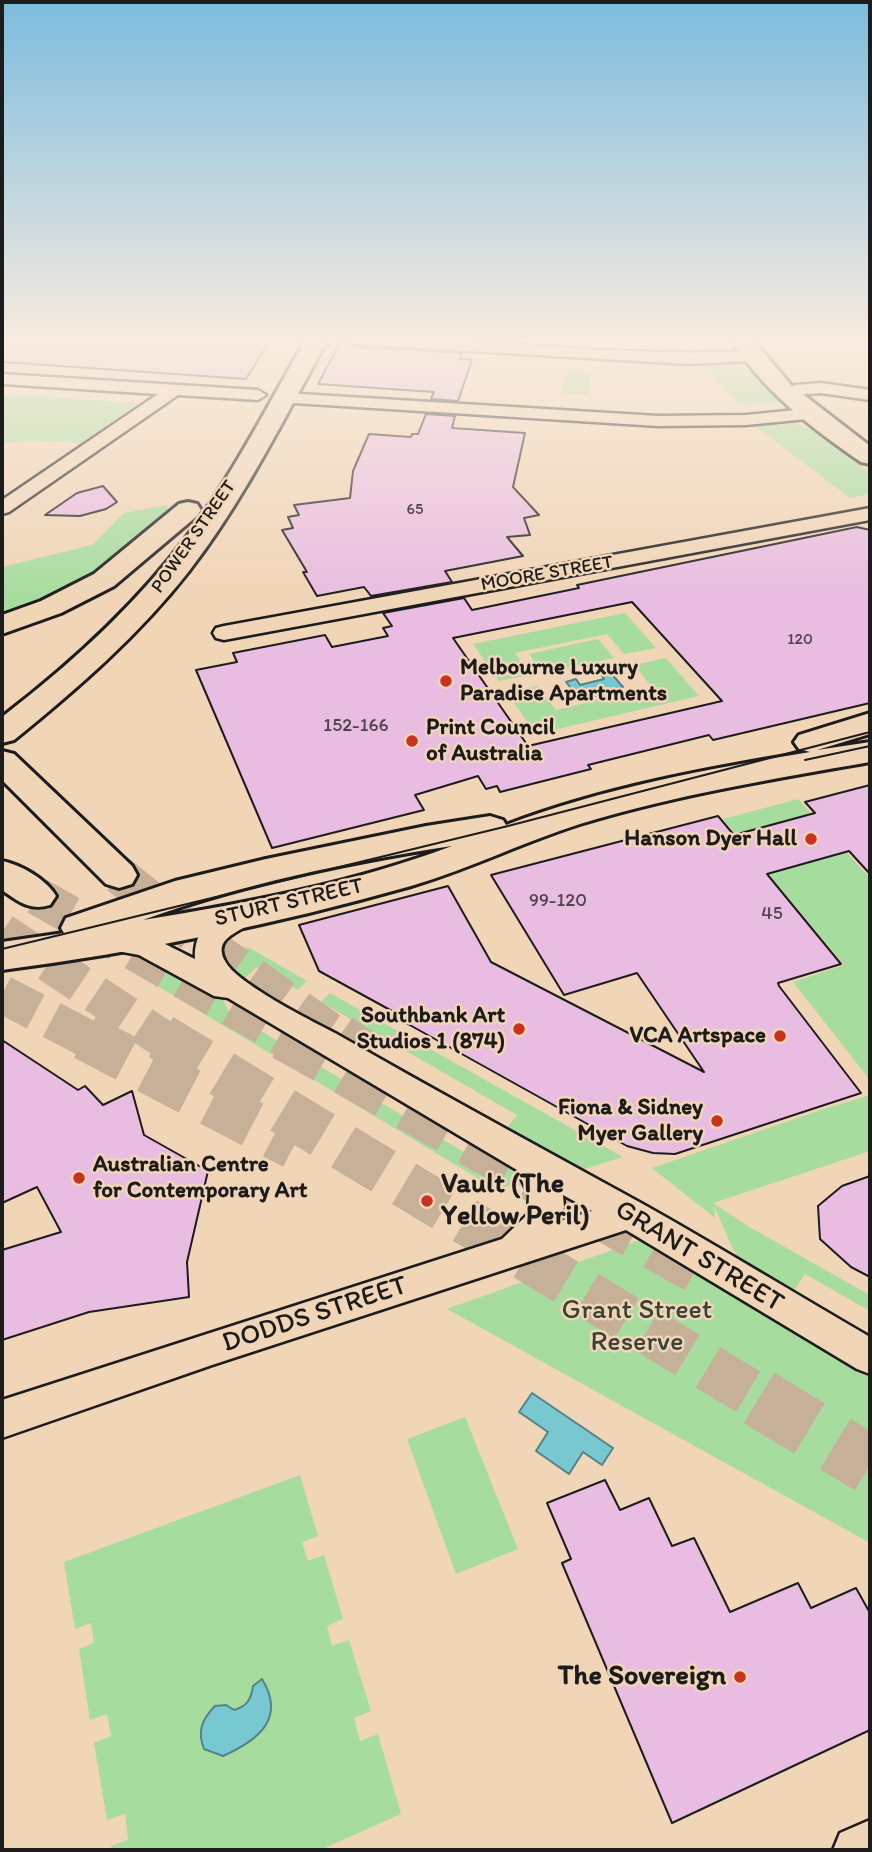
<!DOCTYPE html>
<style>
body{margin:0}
#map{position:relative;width:872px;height:1852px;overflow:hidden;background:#f0d5b7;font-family:Itim,sans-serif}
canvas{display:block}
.frame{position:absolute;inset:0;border:4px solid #1c1c1c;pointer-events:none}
</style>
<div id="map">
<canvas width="872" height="1852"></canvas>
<div class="frame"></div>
</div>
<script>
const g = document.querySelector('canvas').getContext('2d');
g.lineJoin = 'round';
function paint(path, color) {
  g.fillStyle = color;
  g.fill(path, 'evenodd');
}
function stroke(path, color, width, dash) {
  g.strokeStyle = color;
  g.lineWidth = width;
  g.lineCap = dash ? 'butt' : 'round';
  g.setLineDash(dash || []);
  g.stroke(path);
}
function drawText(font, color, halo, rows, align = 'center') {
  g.font = font + ' Itim,sans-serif';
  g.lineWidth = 5;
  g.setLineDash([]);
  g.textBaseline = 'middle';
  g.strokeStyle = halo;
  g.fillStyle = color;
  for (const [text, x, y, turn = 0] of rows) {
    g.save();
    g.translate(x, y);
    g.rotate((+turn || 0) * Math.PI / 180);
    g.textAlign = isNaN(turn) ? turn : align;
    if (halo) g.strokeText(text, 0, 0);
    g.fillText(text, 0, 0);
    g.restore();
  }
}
paint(new Path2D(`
 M734,359l40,33 9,11 -43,2 -42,-44z
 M566,369l26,2 -4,24 -27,-2z
 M2,394l137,9 -59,41 -16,-3 -60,1h-2z
 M791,422l22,8 57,43v21l-20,4 -95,-72z
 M167,505v9c-45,49 -102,83 -165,101v-48l90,-22 32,-32z
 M625,613l31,35 -32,6 -17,-20 -92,19 15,22 -31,6 -26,-37z
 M598,639l16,19 -70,15 -15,-19z
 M666,658l33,38 -163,38 -29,-41 30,-7 19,24 96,-23 -18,-22z
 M798,799l72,79v202l-77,-98 51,-17 -121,-146z
 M220,945l30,3 57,33 -9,9 -41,-23 -13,12 -23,-14z
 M163,963l59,35 7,14 235,140c24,2 40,10 57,26l-1,7 -26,3 -338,-203z
 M330,993l293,164 -38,12 -22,-7 -58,-32 12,-15 -196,-113z
 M870,1093l-48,17 48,-15v56l-157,52 38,25 119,67v16l-65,-37 -12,18 -51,-30 -9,-13 -19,-43 1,12 -63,-50z
 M640,1240l230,138v165l-423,-234z
 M465,1417l53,132 -62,25 -49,-135z
 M300,1475l18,61 -16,6 6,19 16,-6 19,64 -16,7 5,20 17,-6 22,71 -17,7 6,23 18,-7 23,80 -81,36h-208l-1,-4 17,-6 -3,-26 -18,6 -13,-77 17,-7 -4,-22 -17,6 -11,-71 15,-6 -3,-20 -16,6 -11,-67z`), '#a7dc9f');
const water = new Path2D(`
 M610,672l13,15 -15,3 -5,5 -25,2 -12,-15 10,-3 4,6 24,-6 -3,-5z
 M532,1393l81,55 -11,17 -19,-13 -14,22 -33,-23 12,-19 -29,-20z
 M262,1679c24,39 -3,61 -39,77l-19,-7c-7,-18 -2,-30 11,-43l11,-1 8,5c13,-4 17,-10 19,-24z`);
paint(water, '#77c8d0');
stroke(water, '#538388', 2);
const building = new Path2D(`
 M2,339h269l-25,40 -244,-17z
 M341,341l13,6 108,6 -2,6 12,1 -14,41 -27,-2 3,-7 -116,-8z
 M426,414l29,2 -3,12 73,5 -12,54 26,28 -15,3 6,17 -23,2 16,19 -78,15 7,11 -81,14 -7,-9 -47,9 -14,-24h4l-25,-42 11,-2 -5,-11 11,-2 -5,-10 56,-7 3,-27 16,-37 42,3 1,-3h6z
 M103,486l14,16 -11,7 -26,7 -35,-1 32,-22z
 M857,527l13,3v173l-157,37 -4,-5 -121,30 3,4 -91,23 -3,-6 -11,3 -8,-13 -63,19 9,15 -152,38 -76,-178 41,-8 -4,-9 92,-18 7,12 56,-11 -5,-8 9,-2 -9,-13 81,-15 8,12 107,-22 -2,-3zM632,602l90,99 -194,45 -75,-108z
 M870,785v89l-21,-23 -82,23 74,90 -63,19 1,3 82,107 -186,61 -22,-1 -26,-7 -237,-132 2,-3 -73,-40 -20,-46 149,-39 43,76 213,110 -67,-99 -73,22 -73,-120 227,-59 16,19 81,-22 -10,-11z
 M2,1040l76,50 7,-4 18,19 29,-14 12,44 64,36 -21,91 2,35 -100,15 -87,28v-90l59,-18 -24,-45 -35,16z
 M870,1176v101l-19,-10 -31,-28 -2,-33 24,-20z
 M605,1480l15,30 29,-12 23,48 22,-8 36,74 68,-29 13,25 45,-20 14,25v117l-198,93 -110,-260 9,-4 -24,-56z`);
paint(building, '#e9bde1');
stroke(building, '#1c1c1c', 2);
stroke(new Path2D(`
 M119,875l91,72 131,92
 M37,896l250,143
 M2,932l161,107
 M2,994l86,45`), '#c6b098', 38, [38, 18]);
stroke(new Path2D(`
 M85,1037l209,109
 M161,1037l601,363
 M284,1037l423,239
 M339,1037l29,20`), '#c6b098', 47, [47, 24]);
stroke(new Path2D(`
 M759,1398l111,67`), '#c6b098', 59, [59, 30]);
const minor = new Path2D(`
 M346,339c135,-2 270,19 405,12l8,5 -8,5 -63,3 -334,-20z
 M2,374l256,16 8,5 -8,5 -80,-5 -169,117 -7,2v-14l156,-106 -156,-10z
 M821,383l49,7v10l-49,-7 -26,2 -8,-5 8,-5z
 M284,393l374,23 88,-1 61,-6 8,5 -8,5 -61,6 -88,1 -380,-24 -2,-4 2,-4z
 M870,508v12l-646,120 -8,-2 -3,-5 3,-5 8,-2z
 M243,906l10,3 4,7c-10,17 -46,18 -32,45 11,22 85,59 110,72 101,58 204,114 306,170 77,43 153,90 229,134v37l-13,-5 -231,-139 -414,135 -210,73v-38l500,-161 26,-25 1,-19 -12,-25 -289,-172 -14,-2 -75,-41 -38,-7 -4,-7 4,-7c32,-10 66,11 94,25 -2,-31 20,-45 48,-53zM563,1195l29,16 -32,10 4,-14z
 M870,1820v30h-37l7,-17z`);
const secondary = new Path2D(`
 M730,339h22l39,46 79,61v18l-9,-2c-51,-35 -96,-70 -131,-123z
 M870,713v21l-53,16 53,-8v20c-97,17 -195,33 -290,62 -57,18 -111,45 -169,62 -134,38 -271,66 -409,84v-28l62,-9 -3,-5 5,-10 109,-37 91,-22 160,-33 64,-10 13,4 3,5c97,-37 201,-56 304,-73l-11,-3 -5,-7 5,-7zM452,846c-98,37 -205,57 -309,74 99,-36 205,-58 309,-74z`);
const trunk = new Path2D(`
 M306,339h22c-44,79 -84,161 -139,232 -50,64 -112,118 -175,169l-12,3v-26c69,-53 134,-112 186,-182 45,-61 80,-130 118,-196z`);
const motorway = new Path2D(`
 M188,502l9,2 4,6 -4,6 -83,70 -53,27 -59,21v-19l39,-14 53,-27 85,-70z
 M2,751l12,3 118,112 5,9 -5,9 -13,4 -13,-4 -104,-104z
 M2,861c19,4 44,18 54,35l-6,9c-20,6 -31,-3 -48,-15z`);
stroke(minor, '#1c1c1c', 5);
stroke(secondary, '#1c1c1c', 6);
stroke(trunk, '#1c1c1c', 6);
stroke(motorway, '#1c1c1c', 6);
paint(minor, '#f0d5b7');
paint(secondary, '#f0d5b7');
paint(trunk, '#f0d5b7');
paint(motorway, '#f0d5b7');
stroke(new Path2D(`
 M805,760l65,-14
 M2,949l506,-123 362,-94`), '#1c1c1c', 2);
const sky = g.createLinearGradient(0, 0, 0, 598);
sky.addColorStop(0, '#7bbcde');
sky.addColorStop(0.57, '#f8ecdf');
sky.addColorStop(1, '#f8ecdf00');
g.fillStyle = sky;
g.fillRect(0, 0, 872, 598);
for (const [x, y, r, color] of [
 [446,681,7,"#c8321e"],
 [412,741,7,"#c8321e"],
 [811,839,7,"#c8321e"],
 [519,1029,7,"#c8321e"],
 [780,1036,7,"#c8321e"],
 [717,1121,7,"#c8321e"],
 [79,1178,7,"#c8321e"],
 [427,1201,7,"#c8321e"],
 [740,1677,7,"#c8321e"]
]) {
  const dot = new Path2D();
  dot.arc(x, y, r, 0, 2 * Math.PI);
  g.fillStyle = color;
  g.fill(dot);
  stroke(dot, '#f0d5b7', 2.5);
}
drawText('16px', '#4f444d', null, [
 ["65",415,510],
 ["120",800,640]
]);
drawText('19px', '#1c1c1c', '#f0d5b7', [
 ["POWER STREET",194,537,-55],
 ["MOORE STREET",547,574,-10]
]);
drawText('19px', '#4f444d', null, [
 ["152-166",356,726],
 ["99-120",558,901],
 ["45",772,914]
]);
drawText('bold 23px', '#1c1c1c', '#f0d5b7', [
 ["Melbourne Luxury",460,668,"left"],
 ["Paradise Apartments",460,694,"left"],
 ["Print Council",426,728,"left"],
 ["of Australia",426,754,"left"],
 ["Hanson Dyer Hall",797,839],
 ["Southbank Art",505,1016],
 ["Studios 1 (874)",505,1042],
 ["VCA Artspace",766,1036],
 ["Fiona & Sidney",703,1108],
 ["Myer Gallery",703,1134],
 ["Australian Centre",93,1165,"left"],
 ["for Contemporary Art",93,1191,"left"]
], 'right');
drawText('23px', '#1c1c1c', '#f0d5b7', [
 ["STURT STREET",289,903,-13]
]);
drawText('bold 28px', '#1c1c1c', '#f0d5b7', [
 ["Vault (The",441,1185],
 ["Yellow Peril)",441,1217],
 ["The Sovereign",726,1677,"right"]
], 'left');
drawText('28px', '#1c1c1c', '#f0d5b7', [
 ["GRANT STREET",699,1257,31],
 ["DODDS STREET",315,1315,-18]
]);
drawText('28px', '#384236', '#f0d5b7', [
 ["Grant Street",637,1311],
 ["Reserve",637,1343]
]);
</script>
